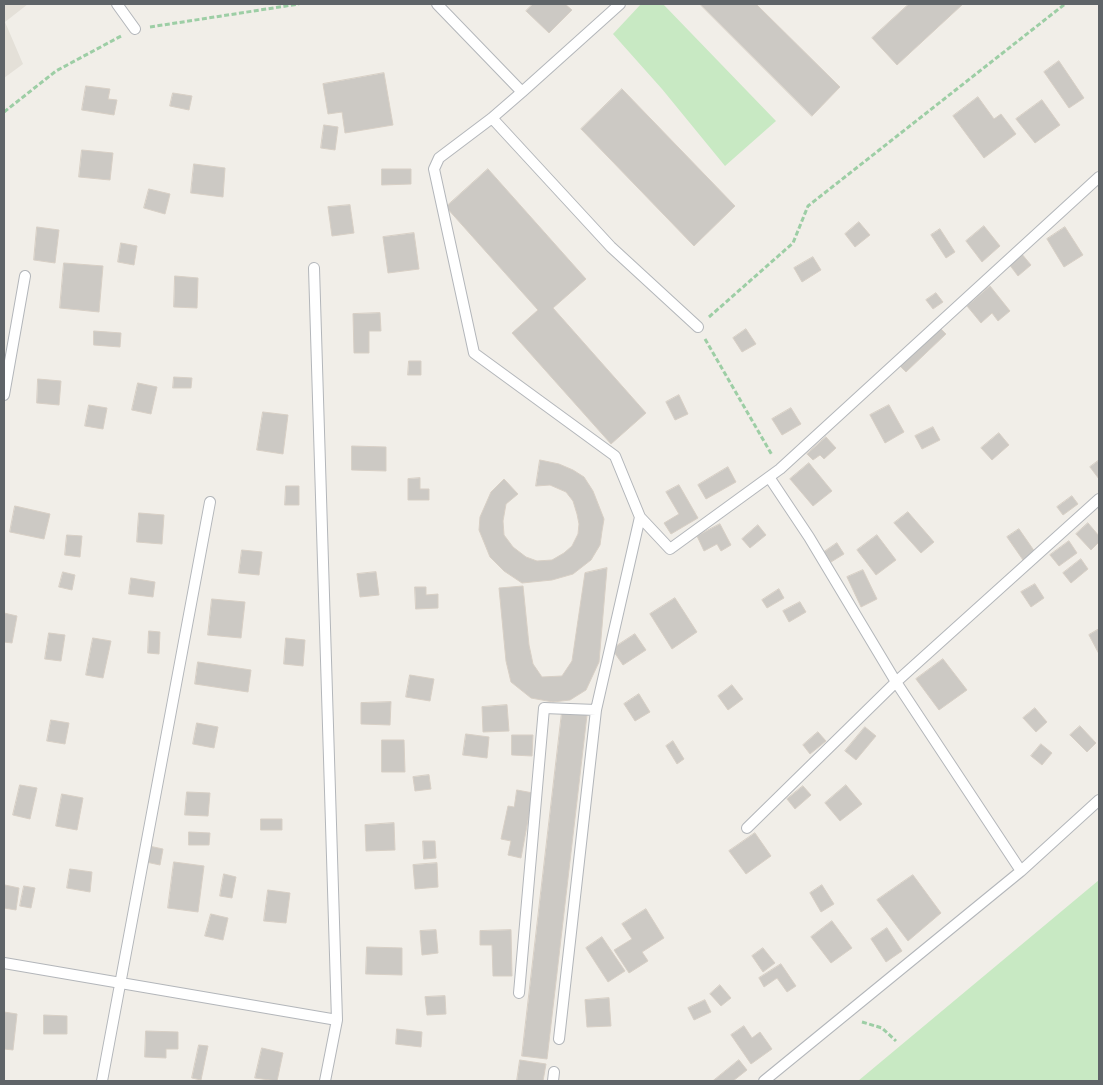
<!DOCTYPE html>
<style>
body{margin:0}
#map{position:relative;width:1103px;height:1085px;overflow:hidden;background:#f1eee8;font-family:"Source Sans 3",sans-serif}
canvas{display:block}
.frame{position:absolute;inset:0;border:5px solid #5f6468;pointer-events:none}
</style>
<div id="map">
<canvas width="1103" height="1085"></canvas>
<div class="frame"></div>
</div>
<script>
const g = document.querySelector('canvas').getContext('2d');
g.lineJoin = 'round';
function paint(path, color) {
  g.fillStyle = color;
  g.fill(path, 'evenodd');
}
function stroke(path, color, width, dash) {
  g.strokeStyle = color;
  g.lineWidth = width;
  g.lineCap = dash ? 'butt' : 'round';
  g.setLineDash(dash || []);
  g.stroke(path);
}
paint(new Path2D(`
 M4,4h24l-23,18 18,42 -19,14z`), '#e4e0d8');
paint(new Path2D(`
 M641,4h22l113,117 -51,45 -63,-77 -49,-55z
 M1099,880v201h-241z`), '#c8e9c3');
const building = new Path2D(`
 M533,4h32l7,6 -23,23 -23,-22z
 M700,4h56l84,83 -28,29z
 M909,4h54l-66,61 -25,-27z
 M1059,61l25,37 -15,10 -25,-36z
 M384,73l9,52 -48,8 -3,-21 -14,2 -5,-30z
 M86,86l24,3 -2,10 9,1 -3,15 -32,-5z
 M622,89l113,117 -41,40 -113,-117z
 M173,93l19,3 -3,14 -19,-4z
 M978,97l16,22 7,-5 15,20 -32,24 -31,-42z
 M1042,100l18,25 -25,18 -19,-24z
 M324,125l14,2 -3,23 -14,-2z
 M82,150l31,3 -3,27 -31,-3z
 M194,164l31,4 -2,29 -32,-4z
 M382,169h29v15l-29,1z
 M488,169l98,110 -33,29 93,105 -35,31 -99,-111 26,-23 -92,-103z
 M149,189l21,5 -5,20 -21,-6z
 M350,205l4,28 -22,3 -4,-29z
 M859,222l11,13 -15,12 -10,-13z
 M984,226l16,20 -18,16 -16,-21z
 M37,227l22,3 -4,33 -21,-3z
 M1065,227l18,28 -19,12 -17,-28z
 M940,229l15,23 -9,6 -15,-23z
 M414,233l5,36 -31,4 -5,-36z
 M121,243l16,3 -3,19 -16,-3z
 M1021,253l10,12 -13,11 -9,-12z
 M813,257l8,13 -19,12 -8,-14z
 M64,263l39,3 -4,46 -39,-4z
 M175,276l23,2 -1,30 -23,-1z
 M990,286l20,25 -12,10 -6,-8 -11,10 -14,-17z
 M936,293l7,9 -10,7 -7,-9z
 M380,313l1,18h-12v22h-15l-1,-39z
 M938,326l8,8 -40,38 -8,-8z
 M746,329l10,15 -14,8 -9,-14z
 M94,331l27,2 -1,14 -26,-2z
 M409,361h12v14h-13z
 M174,377l18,1 -1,10h-18z
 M38,379l23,2 -2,24 -22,-2z
 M138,383l19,4 -6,27 -19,-4z
 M679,395l9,19 -13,6 -9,-18z
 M89,405l18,3 -4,21 -18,-3z
 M889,405l15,27 -19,11 -15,-28z
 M791,408l10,16 -19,11 -10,-16z
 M263,412l25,3 -5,39 -26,-4z
 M933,427l7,13 -18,9 -7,-13z
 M999,433l10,12 -17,15 -11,-12z
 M826,437l10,11 -12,11 -4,-4 -7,5 -6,-6z
 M352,446l34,1v24l-34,-1z
 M540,460l19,4 14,6 11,7 9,14 11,28 -2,12 -2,14 -9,15 -18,14 -21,6 -30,3 -18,-12 -14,-14 -11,-27 1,-13 11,-25 13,-13 14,15 -12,10 -3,17 1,14 9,12 13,10 11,4 15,-1 12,-7 8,-7 6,-12 1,-10 -2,-10 -4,-13 -7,-9 -16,-7 -14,1z
 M1098,461l1,2v16l-9,-12z
 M809,463l23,28 -19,15 -23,-27z
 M728,467l8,15 -30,17 -8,-14z
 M420,478v11h9v11h-21v-21z
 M679,485l19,33 -27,16 -7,-11 15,-9 -13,-22z
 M286,486h13v19h-14z
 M1072,496l6,8 -15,11 -6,-8z
 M15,506l35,8 -6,25 -34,-7z
 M908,512l26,30 -13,11 -27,-30z
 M139,513l25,2 -2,29 -25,-2z
 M1088,523l11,13v6l-8,8 -15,-16z
 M720,524l11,21 -10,6 -4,-7 -13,7 -7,-15z
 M758,525l8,10 -16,13 -8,-9z
 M1019,529l16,23 -12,8 -16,-23z
 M67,535l15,1 -2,21 -15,-2z
 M877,535l19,25 -20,15 -19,-25z
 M1069,541l8,12 -18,13 -9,-11z
 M837,543l7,11 -13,8 -7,-10z
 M242,550l20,2 -3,23 -20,-2z
 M1081,559l7,10 -17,14 -8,-10z
 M607,568l-8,94 -13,28 -16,10 -17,2 -22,-4 -20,-16 -5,-21 -7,-73 24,-2 6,59 4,19 9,13 20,-1 10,-15 13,-88z
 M863,570l14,29 -16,8 -14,-30z
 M63,572l12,3 -3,15 -13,-3z
 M376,572l3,23 -19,2 -3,-23z
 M131,578l24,4 -2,15 -24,-3z
 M1035,584l9,14 -13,9 -10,-15z
 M415,587h11v8l12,-1v14l-22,1z
 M779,589l5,9 -17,10 -5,-8z
 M675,598l22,34 -25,17 -22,-35z
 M212,599l33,3 -4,36 -33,-3z
 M800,602l6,10 -17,10 -6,-11z
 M4,613l13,3 -5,27 -8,-1z
 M1099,629v25l-10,-19z
 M149,631l11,1 -1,22 -11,-1z
 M49,633l16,2 -4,26 -16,-2z
 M635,634l11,16 -23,15 -11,-16z
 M93,638l18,3 -8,37 -17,-3z
 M286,638l19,2 -2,26 -19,-2z
 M943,659l24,31 -28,20 -23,-31z
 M198,662l53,8 -3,22 -53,-8z
 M410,675l24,4 -4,22 -24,-4z
 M732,685l11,14 -15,11 -10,-14z
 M639,694l11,18 -15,9 -11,-17z
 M391,702l-1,23 -29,-1v-21z
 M507,705l2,26 -26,1 -1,-25z
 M1035,708l12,14 -11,10 -13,-14z
 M562,712l25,3 -40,344 -25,-3z
 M51,720l18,3 -4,21 -18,-3z
 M197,723l21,4 -4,21 -21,-4z
 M1080,726l16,17 -9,9 -17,-17z
 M865,727l11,9 -20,24 -11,-9z
 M818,732l8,9 -16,13 -7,-9z
 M466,734l23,3 -2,21 -24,-3z
 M512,735h21l-1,21 -20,-1z
 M382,740h22l1,32h-23z
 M673,741l11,18 -7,5 -11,-18z
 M1041,744l11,9 -10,12 -11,-9z
 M429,775l2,14 -16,2 -2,-14z
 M20,785l17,3 -7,31 -17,-4z
 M846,785l16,19 -22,17 -15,-18z
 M803,786l8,9 -16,14 -8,-10z
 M517,790l16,3 -12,65 -13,-3 3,-14 -10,-2 7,-33 6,1z
 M187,792l23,1 -2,23 -23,-1z
 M62,794l21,4 -6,32 -21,-4z
 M261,819h21v11h-21z
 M394,823l1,27 -29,1 -1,-26z
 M189,832l21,1 -1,12h-20z
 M755,833l16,23 -25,18 -17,-23z
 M423,841h12l1,17 -12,1z
 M149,846l14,3 -3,16 -14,-3z
 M174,862l30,4 -6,46 -30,-4z
 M437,863l1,24 -23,2 -2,-24z
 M70,869l22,3 -2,20 -23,-4z
 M224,874l12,3 -4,21 -12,-2z
 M913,875l28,38 -33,28 -31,-41z
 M5,885l14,3 -3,22 -12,-2z
 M822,885l12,19 -13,8 -11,-19z
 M24,886l11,2 -4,20 -11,-2z
 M268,890l22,3 -4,30 -22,-2z
 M646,909l18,29 -22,14 6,9 -19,12 -15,-23 18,-11 -10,-15z
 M211,914l17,4 -5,22 -18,-4z
 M832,921l20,27 -21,15 -20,-26z
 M887,928l15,23 -16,11 -15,-23z
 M436,930l2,23 -16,2 -2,-24z
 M511,930l1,46h-19l-1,-31h-12v-14z
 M602,937l23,34 -17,11 -22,-34z
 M367,947l35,1v27l-36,-1z
 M763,948l12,15 -12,9 -11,-16z
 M781,964l15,22 -9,6 -10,-14 -13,9 -5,-9z
 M720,985l11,13 -10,8 -11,-12z
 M445,996l1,18 -19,1 -2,-18z
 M609,998l2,28 -24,1 -2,-27z
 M705,1000l6,12 -17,8 -6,-12z
 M4,1012l13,2 -4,36 -9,-1z
 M44,1015l23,1v18h-23z
 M744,1026l8,12 8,-6 12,17 -21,15 -20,-29z
 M397,1029l25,3 -1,15 -25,-3z
 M146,1031l32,1v17h-12v9l-21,-1z
 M199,1045l9,1 -7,34 -9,-2z
 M262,1048l21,5 -6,28 -22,-3z
 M520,1060l26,4 -3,17h-26z
 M739,1060l8,10 -14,11h-20z`);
paint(building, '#ccc9c4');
stroke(building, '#d7cfc5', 1);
const service = new Path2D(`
 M117,4l18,25
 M437,4l85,88 98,-88
 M522,92l-30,26 -53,40 -5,11 40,184 141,103 25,61 30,32 110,-80 319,-292
 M492,118l119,129 87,80
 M314,268l23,752 -12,61
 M4,395l21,-119
 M769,477l40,60 87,145 125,189
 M747,828l149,-146 203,-183
 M4,963l333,57
 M519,993l25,-285 52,2
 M559,1039l37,-329 44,-193
 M102,1081l108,-579
 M553,1081l1,-9
 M764,1081l257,-210 78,-71`);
stroke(service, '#b3b6ba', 12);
stroke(new Path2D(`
 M150,27l149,-23
 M4,112l52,-41 67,-36
 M709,317l84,-74 15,-37 257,-202
 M705,339l67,116
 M862,1022l20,6 14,13`), '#9dcea5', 3, [5, 2.5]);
stroke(service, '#fff', 10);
</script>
